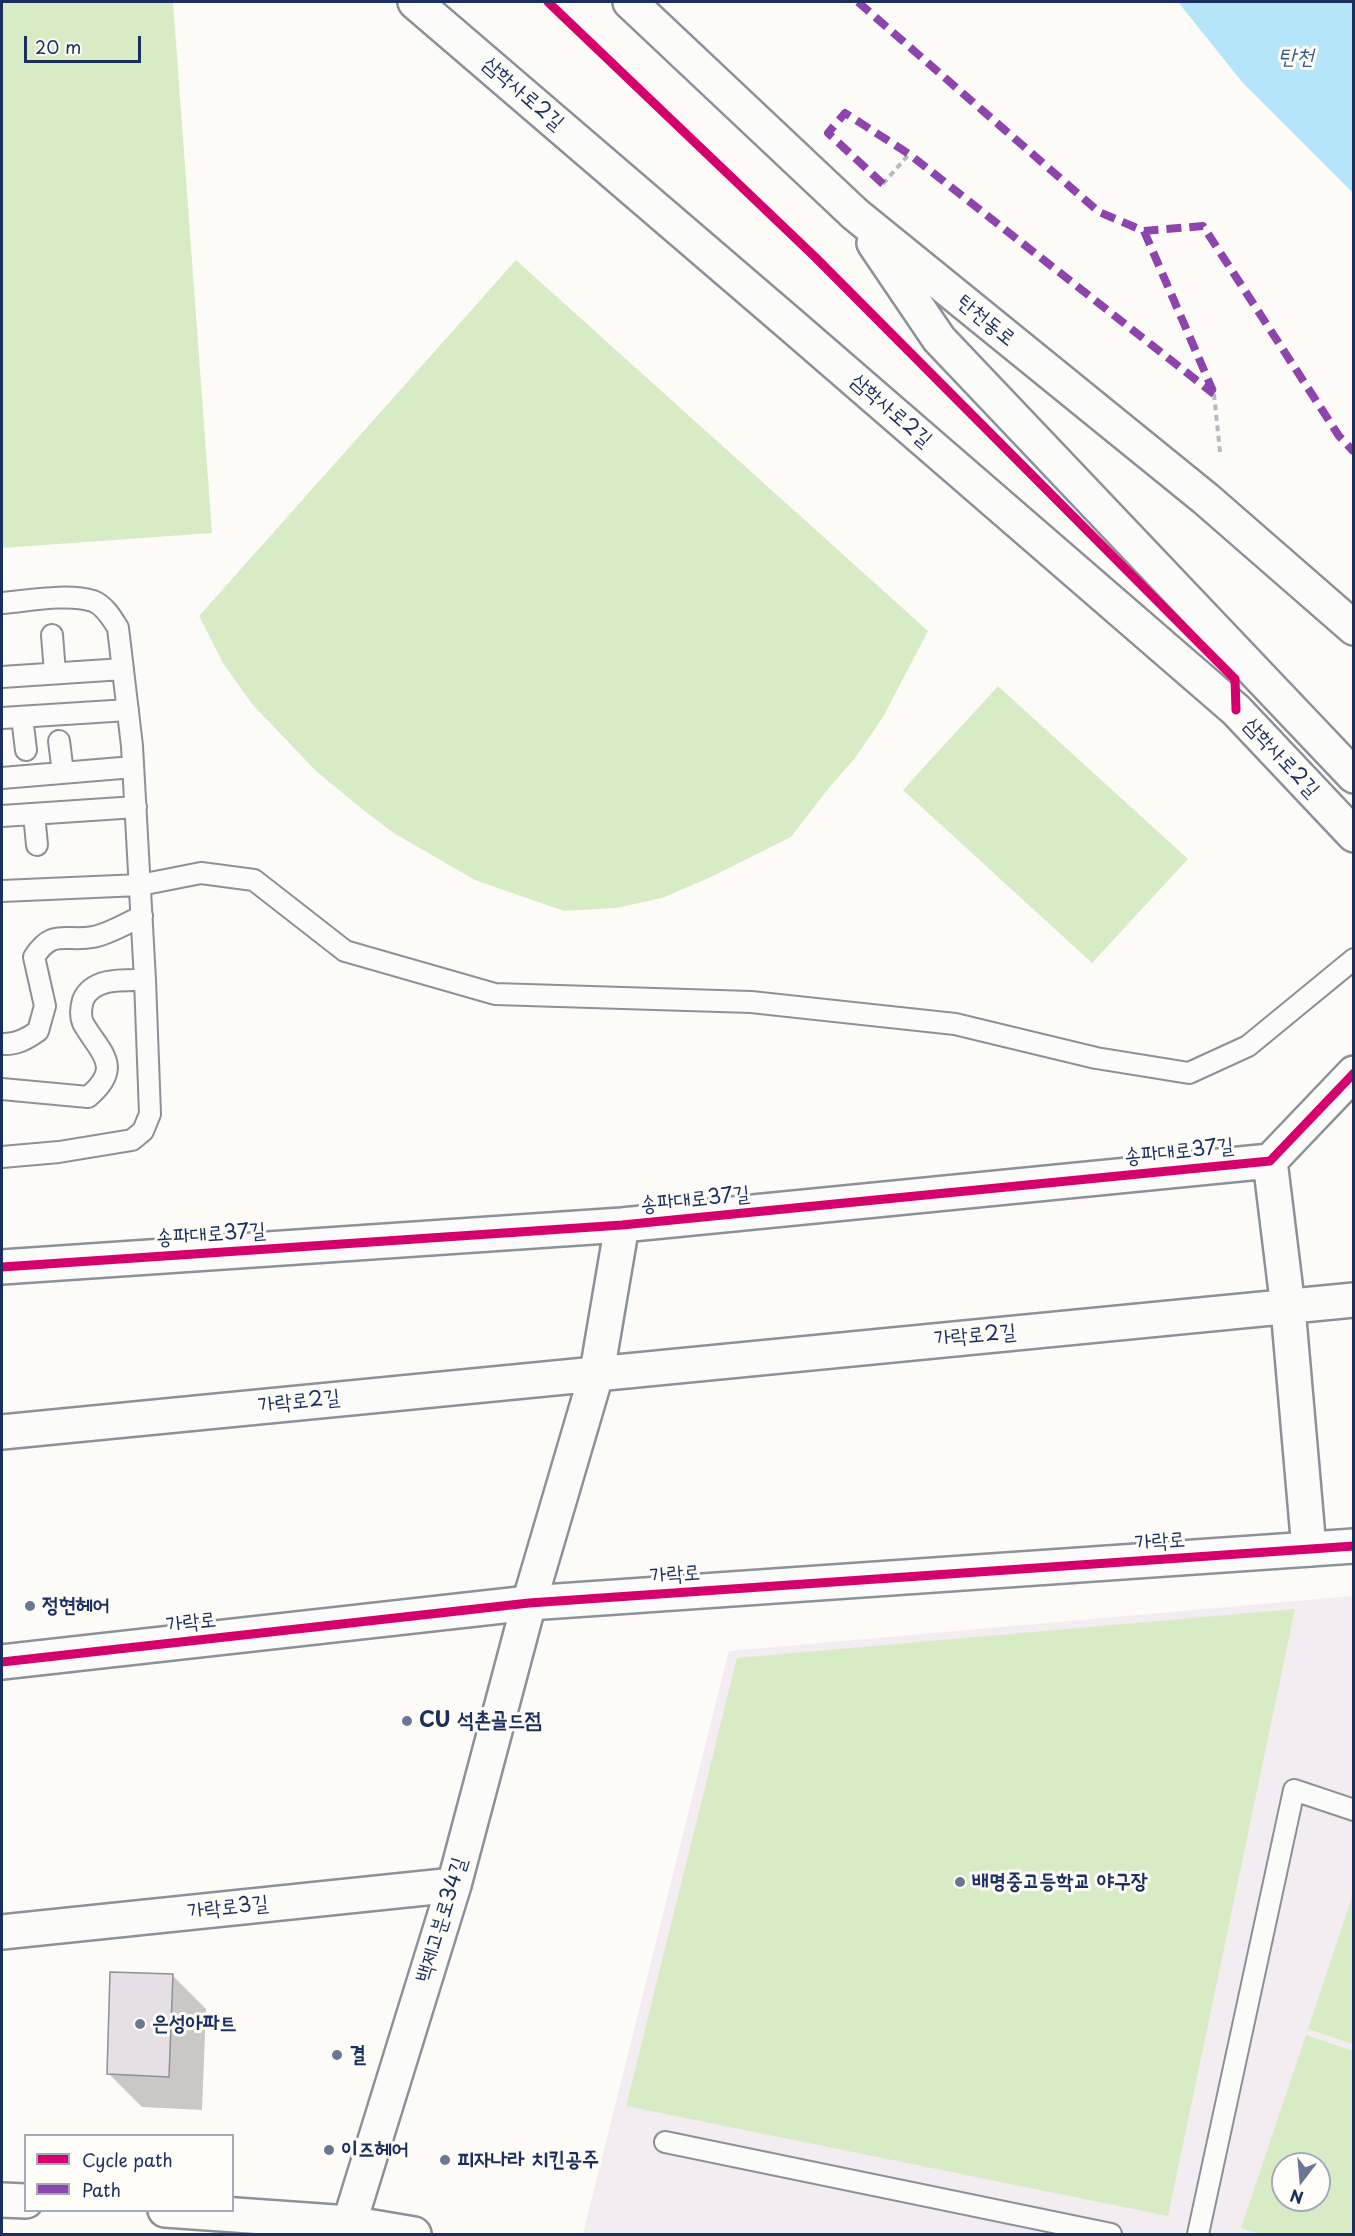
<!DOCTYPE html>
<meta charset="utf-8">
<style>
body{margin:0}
#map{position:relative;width:1355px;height:2236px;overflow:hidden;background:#fcfbf8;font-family:"Playpen Sans",sans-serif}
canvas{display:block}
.frame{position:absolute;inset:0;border:3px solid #1b2f5e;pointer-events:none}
.legend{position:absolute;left:24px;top:2134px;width:210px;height:78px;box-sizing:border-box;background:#fdfcf7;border:2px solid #a3aaba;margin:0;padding:8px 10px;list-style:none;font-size:18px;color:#1b2f5e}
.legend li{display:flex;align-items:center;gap:12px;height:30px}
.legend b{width:30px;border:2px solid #a3aaba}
.north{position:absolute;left:1271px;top:2152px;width:60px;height:60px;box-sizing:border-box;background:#fdfcf7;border:2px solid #a3aaba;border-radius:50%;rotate:196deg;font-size:16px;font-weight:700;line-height:24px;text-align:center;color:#1b2f5e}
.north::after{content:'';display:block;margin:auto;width:21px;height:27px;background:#6a7694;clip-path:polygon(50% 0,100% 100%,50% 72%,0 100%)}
.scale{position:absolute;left:24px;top:36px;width:117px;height:27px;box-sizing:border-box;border:3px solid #1b2f5e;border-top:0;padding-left:8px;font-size:18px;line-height:21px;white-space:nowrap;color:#1b2f5e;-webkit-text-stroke:4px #fdfcf7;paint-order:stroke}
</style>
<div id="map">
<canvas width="1355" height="2236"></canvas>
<div class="frame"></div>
<ul class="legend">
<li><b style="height:8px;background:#d6006c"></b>Cycle path</li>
<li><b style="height:8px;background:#8e44ad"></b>Path</li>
</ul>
<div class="north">N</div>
<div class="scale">20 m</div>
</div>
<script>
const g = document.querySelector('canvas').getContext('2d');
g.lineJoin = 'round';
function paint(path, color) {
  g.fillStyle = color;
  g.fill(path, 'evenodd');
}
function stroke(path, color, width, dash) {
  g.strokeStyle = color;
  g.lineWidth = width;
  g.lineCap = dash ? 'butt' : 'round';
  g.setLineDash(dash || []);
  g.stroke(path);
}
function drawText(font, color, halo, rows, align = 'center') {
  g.font = font + ' "Playpen Sans","Poor Story",sans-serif';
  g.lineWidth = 6;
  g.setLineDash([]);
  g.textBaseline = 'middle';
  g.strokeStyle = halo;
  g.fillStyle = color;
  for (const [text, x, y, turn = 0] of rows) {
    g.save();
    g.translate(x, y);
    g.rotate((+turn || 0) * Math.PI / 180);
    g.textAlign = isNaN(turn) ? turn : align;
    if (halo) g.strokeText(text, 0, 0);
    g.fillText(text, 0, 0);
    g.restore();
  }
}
paint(new Path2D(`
 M1353,1596v638h-770l146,-583zM1283,2164h36v36h-36z`), '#f3edf2');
paint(new Path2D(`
 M2,2h171l39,531 -210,15z
 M516,260l412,371 -45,86 -28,41 -27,31 -37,48 -82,41 -47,20 -46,10 -52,3 -89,-31 -83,-48 -35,-27 -41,-34 -64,-67 -29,-41 -24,-47z
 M998,686l190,173 -96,104 -189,-173z
 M1295,1609l-127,607 -542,-110 111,-448z
 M1353,1894v150l-45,-15z
 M1306,2035l47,16v183h-93l-19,-6zM1283,2164h36v36h-36z`), '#d7ecc5');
paint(new Path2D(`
 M1178,2h175v191l-111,-111z`), '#b5e5f9');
paint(new Path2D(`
 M172,1975l34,34 -4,101 -60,-3 -33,-33z`), '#0003');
const building = new Path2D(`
 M110,1972l63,2 -4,103 -62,-3z`);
paint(building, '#e6dfe6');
stroke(building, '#8c9097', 1.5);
const service = new Path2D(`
 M2,603c25,-2 66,-10 91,-2 11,4 19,17 25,27l14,118 13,234 5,134 -7,17 -11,9 -73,12 -57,5
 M52,635l3,38
 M2,677l121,-8
 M22,717l4,33
 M2,718l126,-8
 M59,741l4,32
 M2,778l131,-11
 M34,814l3,31
 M2,816l134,-9
 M2,891l138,-6 61,-12 53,7 91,71 150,43 256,8 204,22 141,34 93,15 59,-27 106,-87
 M2,1044c14,1 25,-5 36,-13l7,-25 -11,-49c19,-29 31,-15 59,-20 16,-3 34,-14 49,-21
 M2,1089l86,8c37,-31 11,-45 -5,-74 -3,-7 -2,-16 0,-23 10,-23 42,-20 62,-20
 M665,2142l446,92
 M1198,2234l96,-444 60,20`);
const minor = new Path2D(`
 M415,2l374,321 447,387 118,125
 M1270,1161l18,147 21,241
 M2,1267l620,-42 648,-64 84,-88
 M2,1432l1352,-132
 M2,1932l452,-47
 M2,2200l24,1
 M165,2210l184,13 65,11
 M346,2234l108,-349 75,-282 68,-231 25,-147`);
const tertiary = new Path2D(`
 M630,2l225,212 351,285 148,129
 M874,243l65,96 415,437
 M2,1662l527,-59 825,-57`);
stroke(service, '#8c9097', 24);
stroke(minor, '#8c9097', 38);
stroke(tertiary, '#8c9097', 38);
stroke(new Path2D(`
 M883,184l26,-30
 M1214,394l6,58`), '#b6b9bd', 4, [6, 4.5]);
stroke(service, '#fbfbf9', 20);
stroke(minor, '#fbfbf9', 33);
stroke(tertiary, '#fbfbf9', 33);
stroke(new Path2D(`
 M858,2l241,210 45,19 59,-5 136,210 15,16
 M883,184l-55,-51 17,-20 64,41 305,240
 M1144,231l69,160`), '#8e44ad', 8, [15, 8]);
stroke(new Path2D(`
 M548,2l267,255 420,422 1,31
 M2,1267l620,-42 648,-64 84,-88
 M2,1662l527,-59 825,-57`), '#d6006c', 9);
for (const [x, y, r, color] of [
 [30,1606,6,"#6a7694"],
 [407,1721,6,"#6a7694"],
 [960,1882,6,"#6a7694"],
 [140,2024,6,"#6a7694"],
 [337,2055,6,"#6a7694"],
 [329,2150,6,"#6a7694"],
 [445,2160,6,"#6a7694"]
]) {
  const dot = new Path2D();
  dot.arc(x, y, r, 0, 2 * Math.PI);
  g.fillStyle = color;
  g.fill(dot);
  stroke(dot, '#fdfcf7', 2);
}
drawText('21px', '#1b2f5e', '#fdfcf7', [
 ["삼학사로2길",523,94,41],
 ["탄천동로",986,321,39],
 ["삼학사로2길",891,411,41],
 ["삼학사로2길",1281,758,47],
 ["송파대로37길",1179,1152,-6],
 ["송파대로37길",695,1200,-6],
 ["송파대로37길",211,1235,-4],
 ["가락로2길",975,1336,-5],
 ["가락로2길",299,1402,-6],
 ["가락로",1160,1542,-4],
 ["가락로",675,1575,-4],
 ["가락로",191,1623,-6],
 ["가락로3길",228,1908,-6],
 ["백제고분로34길",442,1920,-73]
]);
drawText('bold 21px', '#1b2f5e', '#fdfcf7', [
 ["정현헤어",42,1606],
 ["CU 석촌골드점",419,1721],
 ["배명중고등학교 야구장",972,1882],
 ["은성아파트",152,2024],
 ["결",349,2055],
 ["이즈헤어",341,2150],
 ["피자나라 치킨공주",457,2160]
], 'left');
drawText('italic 22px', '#3a5a85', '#fdfcf7', [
 ["탄천",1296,58]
]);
</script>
